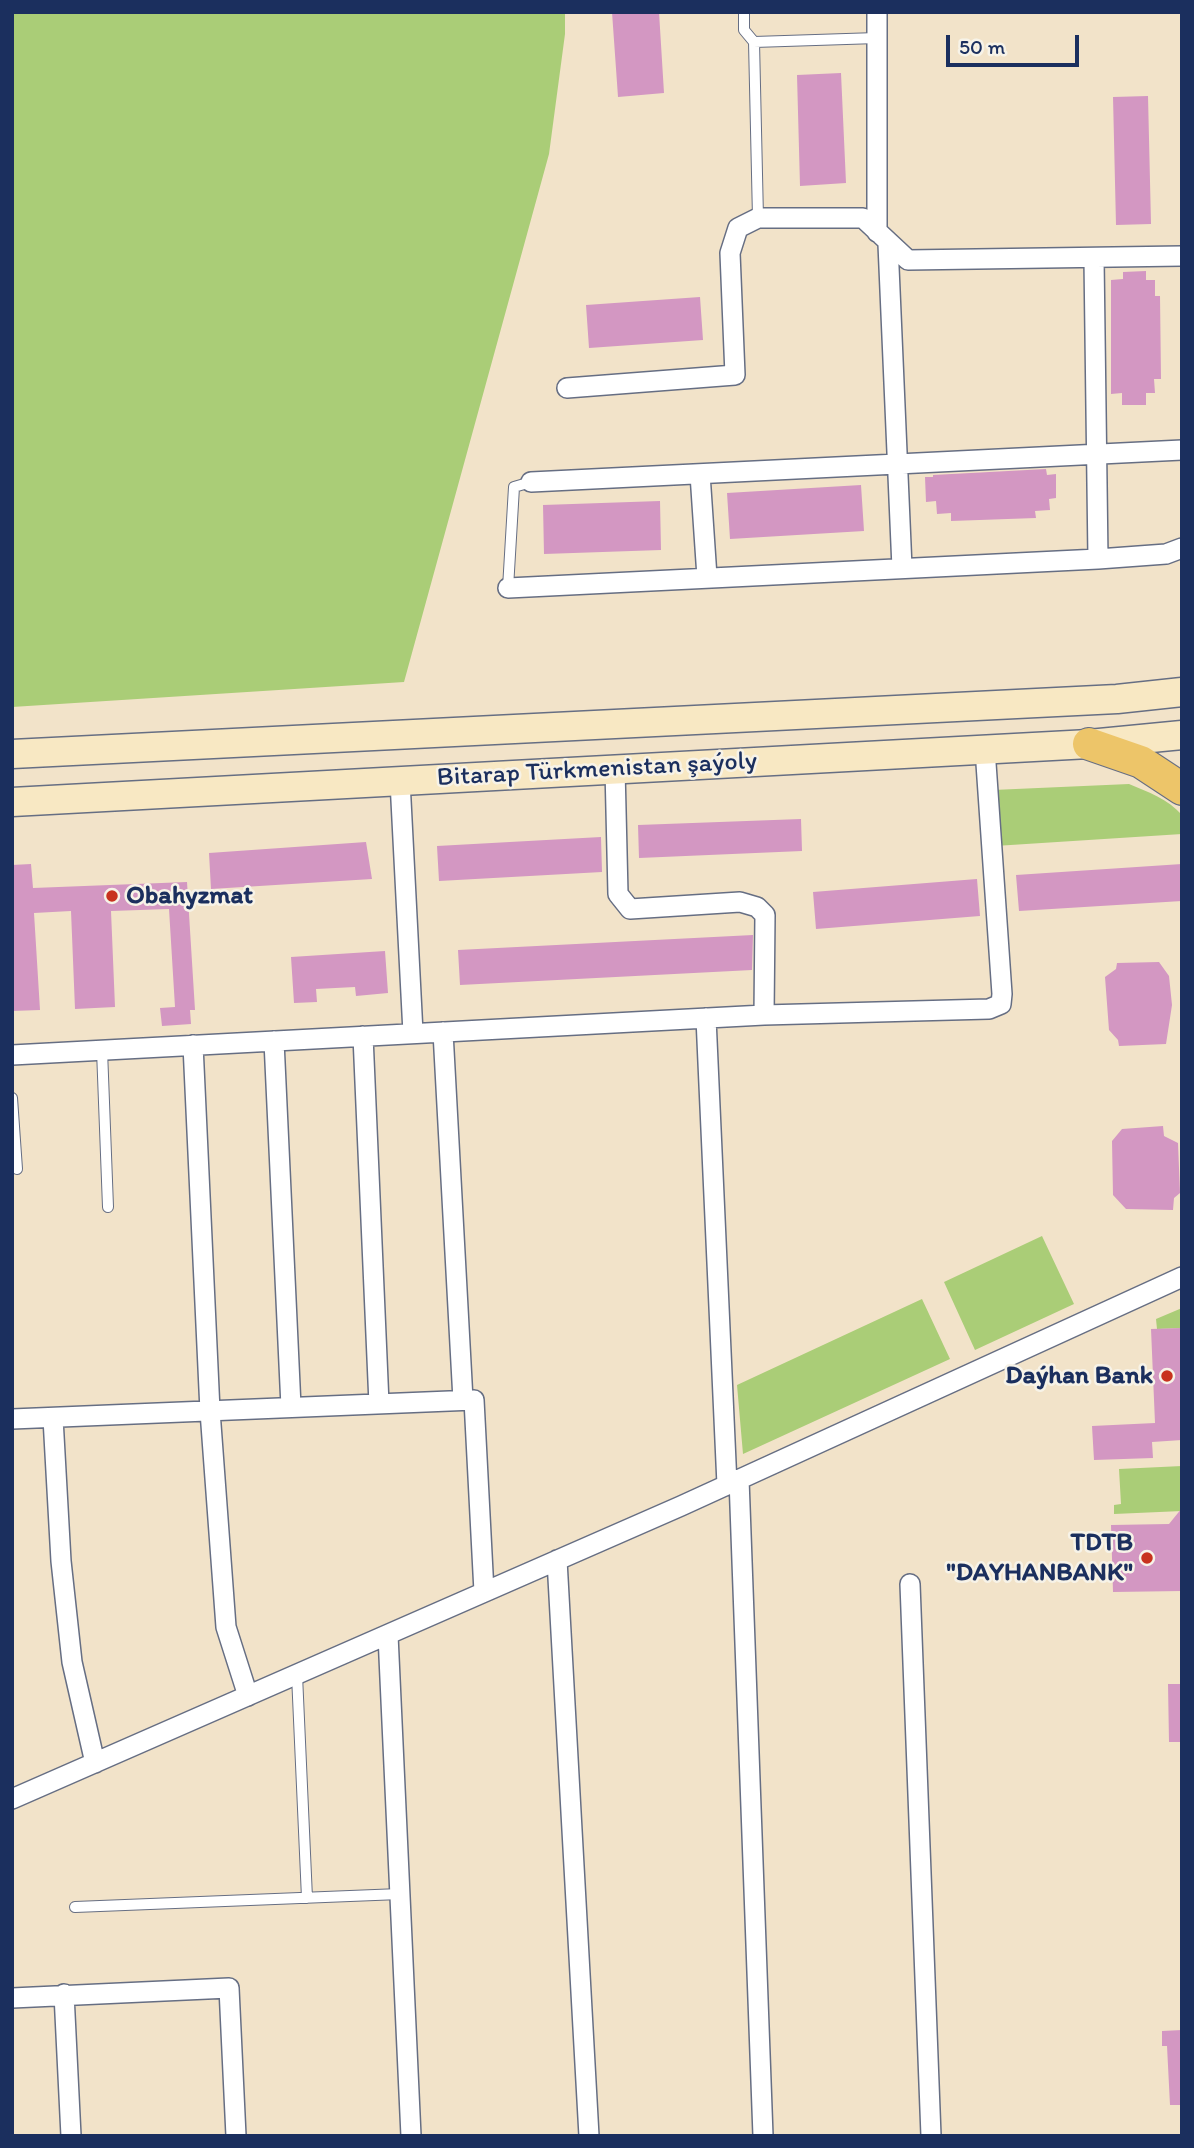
<!DOCTYPE html>
<meta charset="utf-8">
<style>
body{margin:0}
#map{position:relative;width:1194px;height:2148px;overflow:hidden;background:#f2e3c9;font-family:Itim,sans-serif}
canvas{display:block}
.frame{position:absolute;inset:0;border:14px solid #1b2f5e;pointer-events:none}
.scale{position:absolute;left:946px;top:35px;width:133px;height:32px;box-sizing:border-box;border:4px solid #1b2f5e;border-top:0;padding-left:9px;font-size:21px;line-height:24px;white-space:nowrap;color:#1b2f5e;-webkit-text-stroke:5px #f7f3e8;paint-order:stroke}
</style>
<div id="map">
<canvas width="1194" height="2148"></canvas>
<div class="frame"></div>
<div class="scale">50 m</div>
</div>
<script>
const g = document.querySelector('canvas').getContext('2d');
g.lineJoin = 'round';
function paint(path, color) {
  g.fillStyle = color;
  g.fill(path, 'evenodd');
}
function stroke(path, color, width, dash) {
  g.strokeStyle = color;
  g.lineWidth = width;
  g.lineCap = dash ? 'butt' : 'round';
  g.setLineDash(dash || []);
  g.stroke(path);
}
function drawText(font, color, halo, rows, align = 'center') {
  g.font = font + ' Itim,sans-serif';
  g.lineWidth = 5;
  g.setLineDash([]);
  g.textBaseline = 'middle';
  g.strokeStyle = halo;
  g.fillStyle = color;
  for (const [text, x, y, turn = 0] of rows) {
    g.save();
    g.translate(x, y);
    g.rotate((+turn || 0) * Math.PI / 180);
    g.textAlign = isNaN(turn) ? turn : align;
    if (halo) g.strokeText(text, 0, 0);
    g.fillText(text, 0, 0);
    g.restore();
  }
}
paint(new Path2D(`
 M12,12h553v22l-16,120 -145,528 -392,25z
 M1129,784c19,8 39,15 53,31v19l-187,12 -2,-56z
 M1042,1236l32,68 -99,46 -31,-68z
 M922,1299l28,60 -207,95 -6,-69z
 M1182,1308v20l-25,1 -1,-10z
 M1182,1466v45l-68,3v-9l7,-1 -2,-35z`), '#aacd77');
paint(new Path2D(`
 M612,12h47l5,81 -46,4z
 M841,73l5,110 -46,3 -3,-111z
 M1148,96l3,128 -35,1 -3,-128z
 M1146,271v9h9v16h5l1,83h-7l1,14h-9v12h-24v-12l-11,1v-114l12,-1v-7z
 M700,297l3,43 -114,8 -3,-43z
 M1046,469l1,6 9,-1v24l-7,1 1,11 -15,1 1,7 -85,3v-8l-14,1 -1,-13 -10,1 -1,-25h8v-2z
 M861,485l3,46 -134,8 -3,-46z
 M660,501l1,49 -117,4 -1,-49z
 M801,819l1,32 -163,7 -1,-33z
 M601,837l1,35 -163,9 -2,-35z
 M366,842l6,37 -161,10 -2,-36z
 M31,864l2,24 154,-6 8,128h-5l1,14 -29,2 -2,-18 15,-1 -6,-98 -58,2 4,96 -40,2 -4,-98 -37,2 6,97 -28,1v-146z
 M1182,864v37l-163,10 -3,-36z
 M977,879l3,37 -164,13 -3,-37z
 M753,935l-1,35 -292,15 -2,-35z
 M385,951l3,42 -32,3 -1,-9 -39,2 1,13 -23,1 -3,-46z
 M1159,962l10,14 3,29 -6,39 -47,2 -1,-6 -9,-10 -4,-53 11,-8 1,-6z
 M1163,1126l1,10 14,7 2,50 -6,5 -1,12 -47,-1 -13,-14 -1,-54 10,-12z
 M1182,1328v112l-30,2 1,16 -59,2 -2,-34 63,-3 -4,-94z
 M1182,1508v83l-69,1 -2,-67 58,-1z
 M1168,1684h14v58h-13z
 M1182,2030v75h-12l-3,-59h-5v-15z`), '#d397c2');
const service = new Path2D(`
 M744,12v18l10,12 4,176
 M754,42l123,-4
 M508,588l6,-101 17,-5
 M102,1050l6,157
 M12,1098l5,71
 M297,1675l10,223
 M75,1907l325,-13`);
const minor = new Path2D(`
 M877,232v-220
 M888,244l14,324
 M1094,259l4,300
 M567,388l168,-13 -5,-122 8,-25 20,-10h105l45,42 274,-4
 M700,474l7,103
 M531,482l651,-32
 M508,588l590,-29 68,-5 16,-6
 M615,769l3,125 12,15 110,-7 17,5 8,8 -1,100
 M400,781l13,252
 M706,1018l21,467
 M443,1032l20,368
 M363,1036l16,368
 M274,1041l17,366
 M193,1045l17,366 16,216 22,69
 M12,1055l752,-40 225,-6 12,-5 1,-10 -17,-245
 M53,1418l8,143 11,101 23,101
 M12,1419l462,-19 10,192
 M739,1479l24,657
 M557,1560l32,576
 M910,1584l21,552
 M388,1635l23,501
 M12,1799l669,-293 501,-229
 M64,1994l7,142
 M12,1998l217,-10 7,148`);
const secondary = new Path2D(`
 M12,754l1105,-55 65,-7
 M12,802l1077,-58 93,-9`);
const primary = new Path2D(`
 M1089,744l52,18 41,27`);
stroke(service, '#666e83', 12);
stroke(minor, '#666e83', 22);
stroke(secondary, '#666e83', 31);
stroke(primary, '#666e83', 34);
stroke(service, '#fff', 10);
stroke(minor, '#fff', 19);
stroke(secondary, '#f8e8c3', 28);
stroke(primary, '#edc569', 32);
for (const [x, y, r, color] of [
 [112,896,7,"#c8321e"],
 [1167,1376,7,"#c8321e"],
 [1147,1558,7,"#c8321e"]
]) {
  const dot = new Path2D();
  dot.arc(x, y, r, 0, 2 * Math.PI);
  g.fillStyle = color;
  g.fill(dot);
  stroke(dot, '#f7f3e8', 2.5);
}
drawText('26px', '#1b2f5e', '#f7f3e8', [
 ["Bitarap Türkmenistan şaýoly",597,770,-3]
]);
drawText('bold 26px', '#1b2f5e', '#f7f3e8', [
 ["Obahyzmat",126,896,"left"],
 ["Daýhan Bank",1153,1376],
 ["TDTB",1133,1543],
 ["\"DAYHANBANK\"",1133,1573]
], 'right');
</script>
